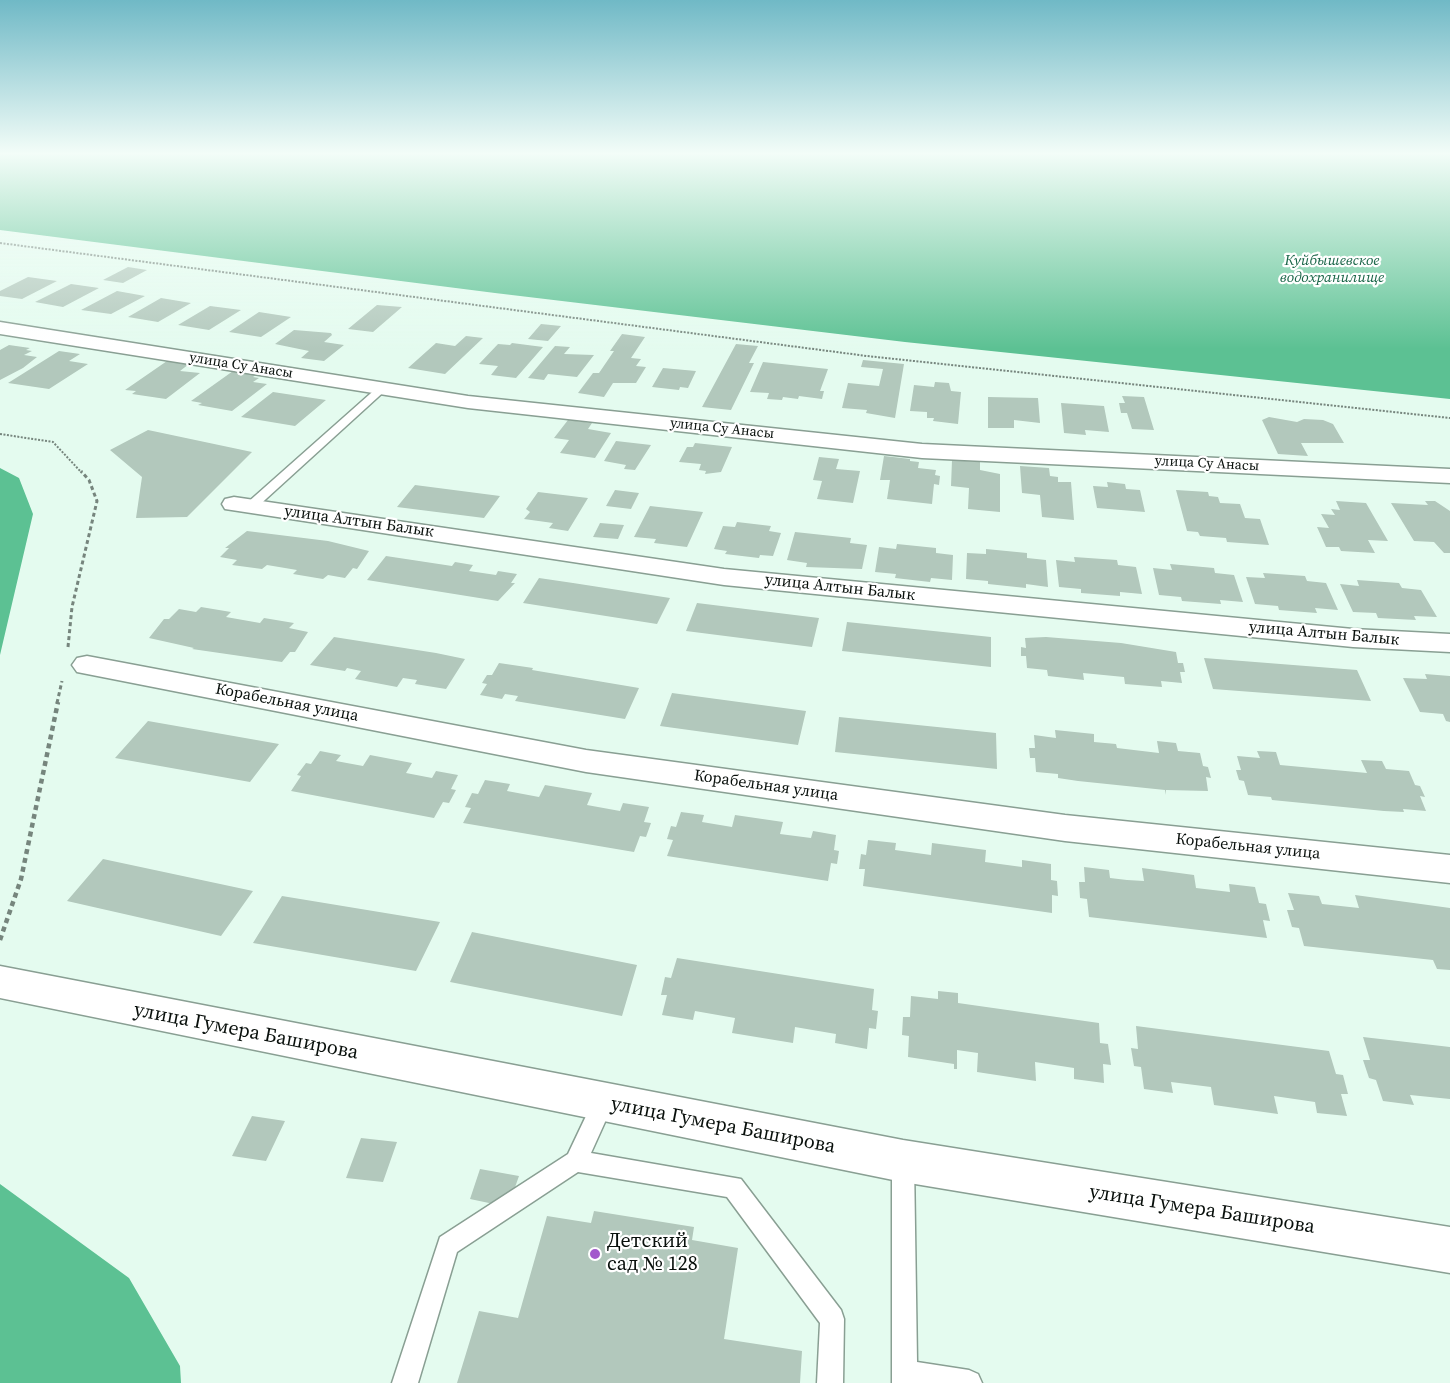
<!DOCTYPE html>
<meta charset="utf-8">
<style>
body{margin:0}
canvas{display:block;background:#e4fbef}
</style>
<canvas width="1450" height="1383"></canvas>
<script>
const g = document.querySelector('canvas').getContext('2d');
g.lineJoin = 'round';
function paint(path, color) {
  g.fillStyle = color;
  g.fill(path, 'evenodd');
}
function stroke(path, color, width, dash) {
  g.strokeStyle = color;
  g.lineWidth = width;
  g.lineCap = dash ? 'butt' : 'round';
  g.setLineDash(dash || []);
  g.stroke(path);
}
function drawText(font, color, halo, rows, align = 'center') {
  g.font = font + ' "Source Serif 4",serif';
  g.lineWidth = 4.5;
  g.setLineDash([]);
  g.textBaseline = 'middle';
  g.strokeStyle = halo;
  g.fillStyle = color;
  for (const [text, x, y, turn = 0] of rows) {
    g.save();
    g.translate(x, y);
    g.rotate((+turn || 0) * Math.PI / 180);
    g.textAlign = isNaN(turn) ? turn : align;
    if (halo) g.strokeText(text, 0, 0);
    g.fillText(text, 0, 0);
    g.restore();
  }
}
paint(new Path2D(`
 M0,155h1450v244l-545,-57 -410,-49 -495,-63z
 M0,468l19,10 14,36 -33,141z
 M0,1184l129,94 51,88 1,17h-181z`), '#5cc193');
paint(new Path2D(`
 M128,267l19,3 -24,13 -20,-3z
 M28,277l29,4 -35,18 -22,-3v-5z
 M71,284l28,4 -36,19 -28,-5z
 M117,291l28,5 -34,18 -30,-4z
 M161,298l30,5 -33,19 -30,-5z
 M377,305l25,2 -29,25 -25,-3z
 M210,306l31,4 -32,20 -31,-5z
 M259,312l32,5 -30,20 -32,-5z
 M541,324l20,2 -13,15 -20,-2z
 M294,330l37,3 1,2 -8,7 20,3 -20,16 -23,-3 8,-7 -34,-7z
 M622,334l23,3 -14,21 10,1 -5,7 10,1 -10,16h-23l-9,14 -26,-4 15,-20h6l15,-22h-4z
 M466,336l17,2 -38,36 -37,-6 28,-25 19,3z
 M512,343l31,4 -27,31 -25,-3 7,-9 -19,-2 19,-20 12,1z
 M736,344l22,2 -9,17h5l-23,47 -29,-3z
 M9,345l21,3 -4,2 6,1 -8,4 13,2 -14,11 -23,12v-30z
 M555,346l15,1 -6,7 30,1 -17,22 -29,-3 -4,6 -16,-2z
 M59,351l21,3 -11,7 19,3 -39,25 -41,-6z
 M863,360l41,4 -9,54 -29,-5 1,-3 -25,-2 6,-25 31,3 4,-17 -22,-2z
 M167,361l22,3 -9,7 20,2 -34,26 -34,-5 4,-3 -11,-1z
 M763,362l65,7 -8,22h4l-2,8 -23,-3 -1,3 -15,-2 -1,3 -15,-1 2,-6 -19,-1z
 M663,368l33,3 -8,17 -8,-1 -1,3 -27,-3z
 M233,371l23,4 -3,2 6,1 -6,4 14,2 -35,27 -34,-6 4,-2 -11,-2z
 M935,382l14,1 2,8 10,1 -3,32 -25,-3 1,-3h-7v-6l-17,-1 4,-26 20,2z
 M273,392l53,8 -31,26 -54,-9z
 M1122,396l22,1 10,33 -22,-1 -5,-16h-6l-2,-10h6z
 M988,397l50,1 2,25 -26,-3v8h-26z
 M1061,403l43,3 5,26 -24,-2 1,5 -22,-2z
 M1269,417l28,5 7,-3 19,1 10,4 11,19h-43l7,13 -30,-2 -16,-34z
 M568,420l24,3 -4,6 23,4 -16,25 -35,-5 9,-13 -15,-2z
 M148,430l104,22 -65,65 -51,1 6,-41 -32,-27z
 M616,441l35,4 -16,25 -11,-1 2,-4 -22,-4z
 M695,443l37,4 -11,25 -16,2 1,-3 -7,-1 2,-6 -22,-2 8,-15h6z
 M884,456l26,3v2l9,1 -1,6 18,2 -1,5 5,1 -1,9 -5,-1 -2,20 -45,-5 3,-19h-10z
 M819,457l20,2 -3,10 24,2 -7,32 -36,-4 5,-18 -9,-1z
 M952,460l28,2v8l20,4v38l-32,-3 1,-21 -18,-2z
 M1020,466l29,2 1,8 8,1v5h13l3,38 -32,-3 -2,-22 -18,-2z
 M1107,482l18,2 1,5 14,1 5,22 -48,-4 -4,-22 15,1z
 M415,485l85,11 -16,22 -87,-11z
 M615,490l24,3 -8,16 -25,-3z
 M1176,490l32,2 1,4 9,1 2,6 20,1 5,14 15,1 9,26 -42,-3 -1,-4 -26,-2 -2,-4 -11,-1z
 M538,492l50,6 -20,33 -19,-3 4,-5 -29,-4 6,-7 -4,-3z
 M1336,501l30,2 22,38 -20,-1 7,13 -34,-2 -2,-4h-13l-9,-20 12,1 -8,-14 14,1 -4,-6 9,1z
 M1425,501h10l15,10v42h-6l-10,-11 -20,-1 -23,-38 37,2z
 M650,506l53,6 -16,35 -33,-4 2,-4 -22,-2z
 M737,522l34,4 -2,5 12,2 -8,23 -13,-1 -1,3 -34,-4 2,-3 -13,-2 9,-23 12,1z
 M600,523l24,2 -6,14 -25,-2z
 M247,531l81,10 41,10 -12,18 -4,-1 -8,10 -17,-3 -5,4 -30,-5 4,-4 -30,-5 -5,4 -30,-4 5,-5 -17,-3 9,-9h-4z
 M795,532l56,6 -1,5 17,2 -5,24 -56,-2 1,-4 -20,-3z
 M897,544l39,4v5l17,2 -1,25 -21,-2 -1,4 -35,-4 1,-4 -21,-2 4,-25 17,2z
 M986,549l41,4v5l19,2 2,27 -22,-3v4l-38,-4v-3l-22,-2 1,-26 19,1z
 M386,556l66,10 3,-4 18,3 -4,6 27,4 2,-4 19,3 -6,9h4l-17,18 -131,-21z
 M1074,557l43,3 1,5 18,2 6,27 -22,-2v4l-39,-3v-4l-22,-2 -3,-27 19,2z
 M1170,564l44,4 1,5 19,2 9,27 -23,-2 1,4 -39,-3 -1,-4 -22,-2 -6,-27 19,2z
 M1263,573l42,3 2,5 19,2 12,27 -23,-2 2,5 -38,-3 -1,-4 -23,-2 -9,-27 19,1z
 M539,578l34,5 97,15 -13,26 -134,-21z
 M1357,580l42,3 3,5 19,2 16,27 -23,-1 2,4 -38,-2 -2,-5 -23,-1 -13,-28 19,2z
 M697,603l122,15 -7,29 -126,-16z
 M201,607l30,5 -5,5 34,6 4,-5 30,5 -5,5 19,4 -13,20h-5l-8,10 -90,-13 2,-1 -45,-10 15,-19h5l10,-10 17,3z
 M847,622l144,15v30l-149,-16z
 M334,637l102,16 29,6 -19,30 -31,-5 2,-4 -14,-2 -6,9 -42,-8 6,-8 -14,-3 -2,3 -35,-6z
 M1046,637l75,6 55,9 2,11h5l2,9h-5l2,11 -21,-2 1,6 -37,-3 -1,-7 -41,-4 1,7 -36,-4 -1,-6 -20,-2 -1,-12h-5v-9l5,1 -1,-10z
 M1204,658l153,12 14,31 -158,-12z
 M499,663l34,5 -1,2 107,18 -14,31 -110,-18 3,-5 -13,-2 -3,5 -22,-4 7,-11 -5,-1 5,-8h5z
 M1425,674l25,2v46l-4,-1 -3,-7 -23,-2 -17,-34 24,1z
 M672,693l134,18 -8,34 -138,-19z
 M839,717l157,16 1,36 -162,-17z
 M148,721l97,17 34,6 -29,38 -135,-24z
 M1055,730l39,4v8l22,2 1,4 42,5 -2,-12 19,2 2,8 22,2 3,13 5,1 3,11 -5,-1 2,14 -42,-1v5l-1,-5 -87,-9 -20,-3v-4l-22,-2 -1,-14h-5l-1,-10h6l-1,-13 22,3z
 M320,751l21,4 -5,6 27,5 7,-11 42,8 -6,10 26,5 4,-7 22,4 -7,14 5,1 -7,13 -6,-1 -9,16 -143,-27 10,-15 -4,-1 9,-12 5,1z
 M1257,751l19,1 4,13 87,8 -6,-13 21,1 4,8 23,2 6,14 5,1 5,11 -5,-1 6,15 -23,-2 1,3 -20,-1 -112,-11 -1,-3 -23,-2 -4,-14 -5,-1 -3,-10h5l-4,-14 23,2z
 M485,780l25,4 -3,7 32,6 6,-12 47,8 -5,12 33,6 3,-8 26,4 -5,15 7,1 -5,14 -6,-1 -6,16 -171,-29 8,-15 -6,-1 7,-14 6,1z
 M681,812l23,3 -2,7 30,5 3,-12 48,7 -3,12 31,4 2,-7 23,4 -2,15 5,1 -2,13 -6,-1 -3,18 -161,-25 6,-16 -6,-1 4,-13 5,1z
 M868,840l28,3 -1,7 36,5 1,-12 54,7 -1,12 37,5v-7l29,4v16l6,1 1,15 -6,-1v18l-189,-27 2,-17h-6l2,-15 5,1z
 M103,859l150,32 -32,45 -154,-35z
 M1084,867l25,3 1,8 17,2 17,1 -2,-13 52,7 2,13 34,4 -1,-8 26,3 4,16 7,1 4,17 -7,-1 4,18 -178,-21 -2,-18 -7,-1 -1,-16h6z
 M1288,893l31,3 3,8 37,4 -4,-13 95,13v62l-13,-1 -4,-9 -129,-14 -5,-18 -7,-1 -5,-17h7z
 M282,896l158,26 -24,49 -163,-28z
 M472,932l165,33 -15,51 -172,-34z
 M677,958l197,31 -2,21 6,1 -2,18 -7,-1 -2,21 -32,-6 1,-9 -41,-7 -2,16 -61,-10 3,-15 -40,-7 -2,9 -31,-5 5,-20h-6l4,-18 6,1z
 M938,991l20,2v10l141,20 1,20 8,1 3,21 -8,-1 1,19 -30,-4v-11l-39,-6 1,19 -59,-9 1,-19 -21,-3v19h-3v-5l-46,-7 1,-21 -7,-1 1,-18h7l1,-21 27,3z
 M1136,1026l193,25 7,23 7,1 5,19h-7l6,22 -30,-3 -2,-11 -41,-6 4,18 -64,-9 -3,-18 -40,-5 2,11 -29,-4 -3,-22 -7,-1 -3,-18 7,1z
 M1363,1037l87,10v52l-40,-4 4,10 -31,-4 -7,-21 -7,-2 -6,-18h7z
 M252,1116l33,5 -19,40 -34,-5z
 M361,1138l36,4 -14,40 -37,-4z
 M480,1169l39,7 -11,31 -38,-8z
 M594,1211l100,16 -2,13 46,8 -14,91 78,12 -2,32h-343l22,-72 39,7 29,-102 44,7z`), '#b2c8bc');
const lane = new Path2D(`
 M379,386l9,2 -133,121h-8v-6z
 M603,1092l7,3 4,7 -23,51 150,26 100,131 3,9 -1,64h-26l3,-60 -93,-126 -149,-25 -121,80 -39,131h-26l48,-146 128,-83 28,-59z
 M903,1150l8,4 3,7 3,201 52,8 9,4 4,9h-90v-222l3,-7z`);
const street = new Path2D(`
 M0,322l468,74 454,48 528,25v14l-528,-25 -454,-50 -468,-74z
 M234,497l490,72 629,60 97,5v18l-97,-5 -629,-62 -499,-76 -3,-5 3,-5z
 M87,656l499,94 479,65 385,40v28l-385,-42 -479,-69 -509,-100 -5,-7 5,-7z
 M0,966l903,174 547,87v46l-547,-91 -903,-184z`);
stroke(lane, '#899f93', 3);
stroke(street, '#899f93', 3);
stroke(new Path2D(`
 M0,243l867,113 583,62
 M0,434l53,8 29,31`), '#76857d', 2, [2, 1.5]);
stroke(new Path2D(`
 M68,647l4,-40 25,-106 -8,-21 -8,-9
 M57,703l5,-22`), '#76857d', 3, [4, 3]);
stroke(new Path2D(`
 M0,940l21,-61 37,-177`), '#76857d', 4.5, [5, 4]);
paint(lane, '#fff');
paint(street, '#fff');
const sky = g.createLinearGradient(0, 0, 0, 349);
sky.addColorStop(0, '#70b9c6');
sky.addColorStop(0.44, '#f3fdf8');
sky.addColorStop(1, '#f3fdf800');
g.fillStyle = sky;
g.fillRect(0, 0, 1450, 349);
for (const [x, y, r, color] of [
 [595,1254,6,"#a359cc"]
]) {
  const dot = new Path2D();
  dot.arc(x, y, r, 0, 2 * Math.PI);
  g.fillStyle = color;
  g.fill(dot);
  stroke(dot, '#fff', 2);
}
drawText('14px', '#080f0b', '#fff', [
 ["улица Су Анасы",241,366,9],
 ["улица Су Анасы",722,429,6],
 ["улица Су Анасы",1207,464,3]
]);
drawText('italic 15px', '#176446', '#fff', [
 ["Куйбышевское",1332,261],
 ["водохранилище",1332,278]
]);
drawText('16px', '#080f0b', '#fff', [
 ["улица Алтын Балык",359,522,8],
 ["улица Алтын Балык",840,588,6],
 ["улица Алтын Балык",1324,634,5],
 ["Корабельная улица",287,703,11],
 ["Корабельная улица",766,786,8],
 ["Корабельная улица",1248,847,6]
]);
drawText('20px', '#080f0b', '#fff', [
 ["улица Гумера Баширова",246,1032,11],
 ["улица Гумера Баширова",723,1126,11],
 ["улица Гумера Баширова",1202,1210,9]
]);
drawText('20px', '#080f0b', '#fff', [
 ["Детский",607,1242],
 ["сад № 128",607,1265]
], 'left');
</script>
